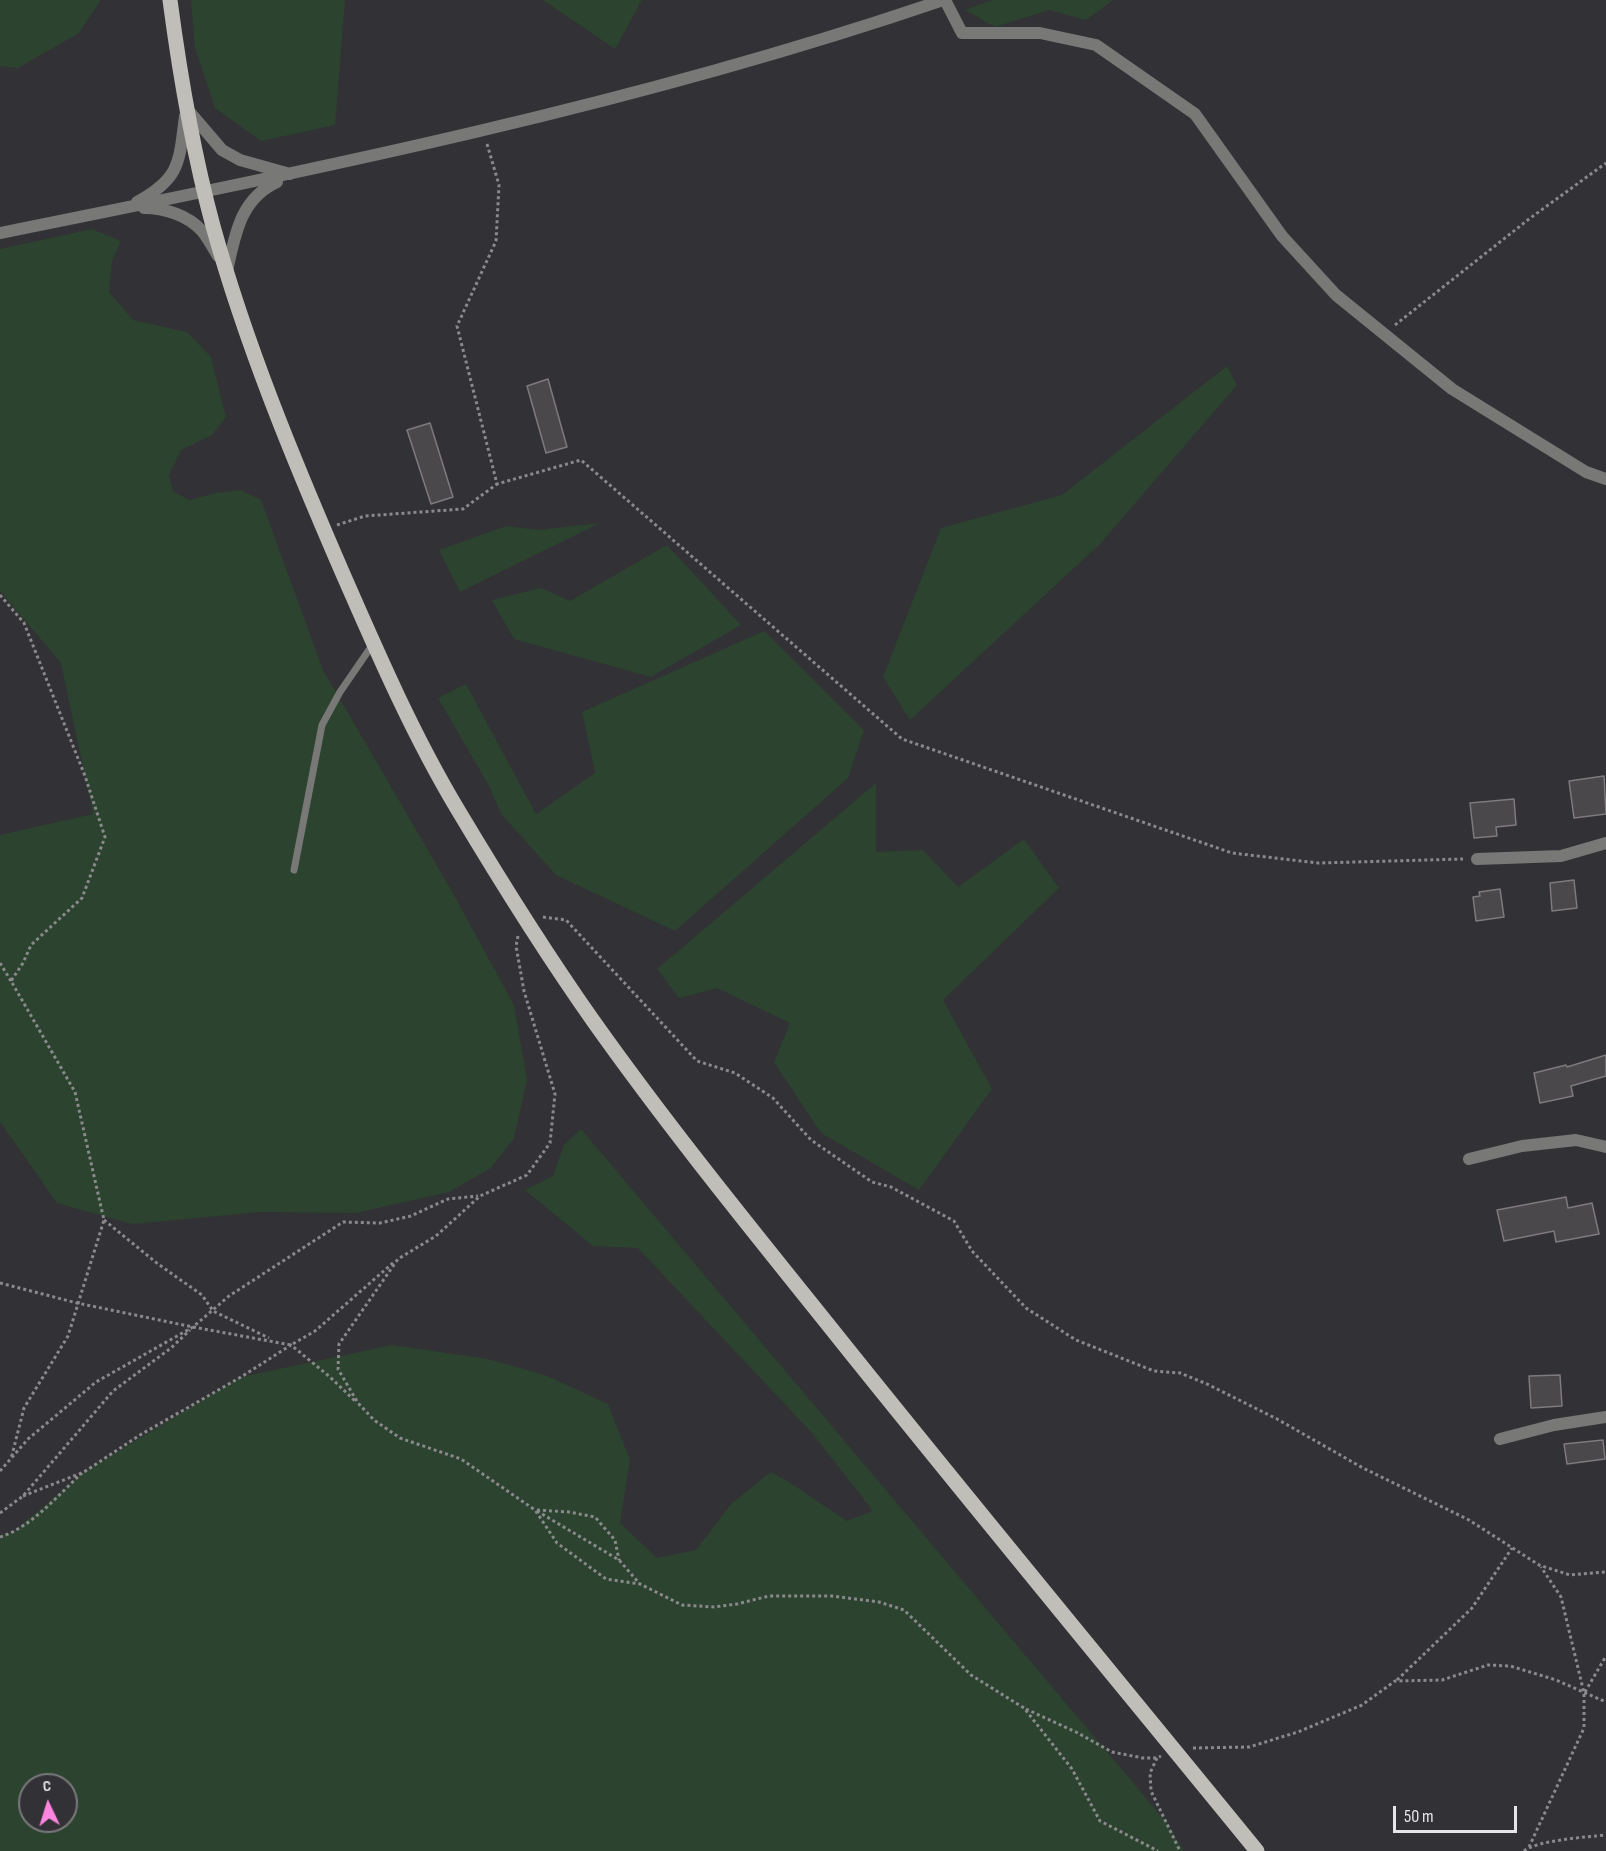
<!DOCTYPE html>
<meta charset="utf-8">
<style>
body{margin:0}
#map{position:relative;width:1606px;height:1851px;overflow:hidden;background:#323135;font-family:"Sofia Sans Condensed",sans-serif}
canvas{display:block}
.north{position:absolute;left:18px;top:1773px;width:60px;height:60px;box-sizing:border-box;background:#323135;border:2px solid #7a797c;border-radius:50%;rotate:356deg;font-size:16px;font-weight:700;line-height:24px;text-align:center;color:#e6e5e7}
.north::after{content:'';display:block;margin:auto;width:21px;height:27px;background:#fe86e0;clip-path:polygon(50% 0,100% 100%,50% 72%,0 100%)}
.scale{position:absolute;left:1393px;top:1806px;width:124px;height:27px;box-sizing:border-box;border:3px solid #e6e5e7;border-top:0;padding-left:8px;font-size:18px;line-height:21px;white-space:nowrap;color:#e6e5e7;-webkit-text-stroke:4px #323135;paint-order:stroke}
</style>
<div id="map">
<canvas width="1606" height="1851"></canvas>
<div class="north">С</div>
<div class="scale">50 m</div>
</div>
<script>
const g = document.querySelector('canvas').getContext('2d');
g.lineJoin = 'round';
function paint(path, color) {
  g.fillStyle = color;
  g.fill(path, 'evenodd');
}
function stroke(path, color, width, dash) {
  g.strokeStyle = color;
  g.lineWidth = width;
  g.lineCap = dash ? 'butt' : 'round';
  g.setLineDash(dash || []);
  g.stroke(path);
}
paint(new Path2D(`
 M0,0h101l-22,33 -61,35 -18,-2z
 M191,0h154l-10,125 -74,16 -46,-33 -20,-60z
 M543,0h99l-27,49z
 M992,0h121l-27,20 -37,-10 -54,17 -30,-17z
 M92,229l29,12 -9,20 -3,31 24,28 54,12 24,25 15,60 -14,18 -31,15 -12,25 4,16 16,9 27,-7 25,-3 20,10 62,170 127,218 64,117 13,75 -13,58 -23,30 -42,24 -93,21 -95,-1 -129,12 -75,-21 -57,-81v-287l93,-21 -32,-151 -61,-72v-342z
 M1227,366l10,19 -137,159 -190,176 -27,-43 58,-149 121,-33z
 M600,523l-140,69 -21,-42 67,-24 33,4z
 M667,545l74,80 -90,52 -137,-38 -22,-39 49,-12 29,13z
 M764,631l100,99 -16,48 -173,153 -119,-56 -55,-61 -12,-28 -51,-88 28,-14 70,130 59,-41 -13,-61z
 M876,783v69l47,-2 35,37 66,-48 35,49 -116,112 49,89 -73,101 -98,-57 -47,-71 16,-39 -73,-35 -38,10 -22,-29z
 M581,1129l586,694 17,28h-1184v-316l12,-2 72,-61 157,-95 151,-32 96,14 57,16 63,29 22,56 -10,63 37,35 39,-8 35,-46 40,-32 18,10 58,39 26,-10 -61,-78 -174,-185 -45,-2 -68,-56 28,-14 11,-31zM30,1785h36v36h-36z`), '#2c432f');
const building = new Path2D(`
 M548,379l19,68 -21,6 -19,-67z
 M430,423l23,74 -22,7 -24,-74z
 M1604,776l2,38 -32,4 -5,-37z
 M1514,799l2,26 -20,2 1,9 -23,2 -4,-35z
 M1574,880l3,28 -25,3 -2,-28z
 M1500,889l4,28 -28,4 -3,-24 7,-1 -1,-4z
 M1606,1055v21l-35,10 2,10 -33,7 -6,-30 32,-8 1,2z
 M1566,1197l2,11 24,-5 7,31 -43,8 -2,-11 -50,10 -7,-31z
 M1560,1375l2,31 -31,2 -2,-32z
 M1603,1440l2,19 -38,5 -3,-20z`);
paint(building, '#4b484b');
stroke(building, '#7e7a7d', 1.5);
stroke(new Path2D(`
 M487,144l12,41 -3,56 -39,85 40,158 84,-24 321,279 330,114 86,10 145,-4
 M1395,325l134,-106 77,-56
 M337,525l28,-9 98,-7 34,-25
 M0,595l24,28 61,153 20,61 -23,61 -51,47 -8,18 -12,18 64,111 29,128 -36,116 -44,72 -13,51
 M543,917l23,3 131,141 38,12 38,25 38,42 61,42 19,5 63,34 18,30 54,57 50,32 78,31 26,2 27,11 70,35 86,49 106,52 70,45 31,10 36,-3
 M518,936l-2,10 8,45 31,103 -5,49 -23,32 -47,21 -44,40 -38,23 -59,85 -1,25 20,34 16,17 26,18 61,21 74,51 22,33 49,36 34,5 42,21 32,2 23,-3 32,-8h63l47,6 25,8 67,65 53,33 48,61 28,52 58,30
 M0,963l11,18
 M104,1220l54,44 44,31 11,16 56,27
 M0,1283l77,20 116,24 98,18 24,-14 79,-69
 M0,1471l28,-32 68,-57 97,-55 36,-31 114,-74 37,1 31,-7 37,-17 30,-3
 M23,1496l61,-24 56,-37 101,-58 50,-32 39,32 25,24
 M537,1510l32,2 26,5 20,23 4,20
 M537,1511l82,49 21,24
 M0,1513l23,-17 90,-105 58,-43 19,-18
 M0,1537c32,-10 58,-42 82,-64
 M1397,1680l75,-72 40,-60
 M1585,1692l21,-36
 M1026,1709l50,23 36,20 31,6h14l4,-2
 M1193,1748l56,-1 49,-15 64,-27 33,-24 47,-1 46,-15 22,1 46,14 50,22
 M1157,1758l-7,15 1,18 29,60
 M1529,1847l55,-119v-35l-23,-96 -20,-30
 M1524,1851c14,-11 63,-14 82,-16`), '#8a898c', 3, [3, 3]);
stroke(new Path2D(`
 M294,870l28,-145 18,-33 33,-48`), '#787876', 7);
stroke(new Path2D(`
 M945,0l17,33h78l56,12 99,69 87,122 54,59 116,94 134,83 20,7
 M1477,859l84,-3 45,-13
 M1469,1159l53,-13 54,-6 30,7
 M1500,1439l54,-14 52,-8`), '#787876', 12);
stroke(new Path2D(`
 M187,109l35,41 18,10 50,14
 M137,202c44,-24 42,-40 48,-86
 M144,208c20,0 44,7 58,23 6,7 11,17 16,25
 M0,233c318,-64 636,-128 943,-233
 M227,271c8,-36 13,-72 50,-89`), '#787876', 12);
stroke(new Path2D(`
 M170,0c10,76 23,152 43,226 33,119 81,235 130,348 35,80 70,161 115,236 43,72 88,144 136,212 78,110 164,215 248,320 137,171 277,340 415,509`), '#bfbeb9', 15);
</script>
